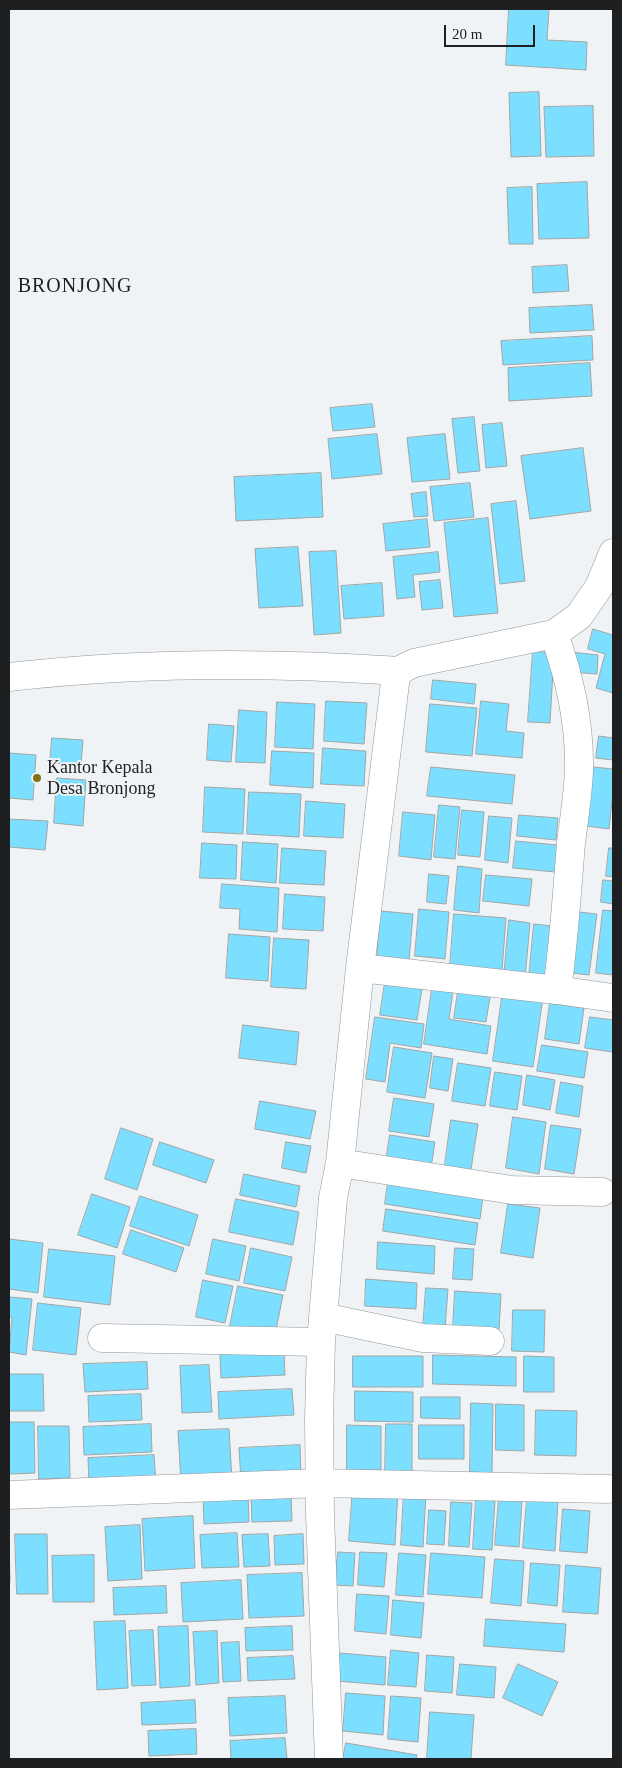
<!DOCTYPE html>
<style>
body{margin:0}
#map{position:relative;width:622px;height:1768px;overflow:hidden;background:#f0f3f6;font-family:"Times New Roman",serif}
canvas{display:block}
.frame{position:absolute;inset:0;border:10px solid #1e1f20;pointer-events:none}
.scale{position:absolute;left:444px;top:25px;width:91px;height:22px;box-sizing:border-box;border:2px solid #1e1f20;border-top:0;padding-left:6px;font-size:15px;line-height:18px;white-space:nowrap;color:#1e1f20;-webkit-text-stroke:4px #f0f3f6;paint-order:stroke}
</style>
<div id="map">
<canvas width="622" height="1768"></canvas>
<div class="frame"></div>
<div class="scale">20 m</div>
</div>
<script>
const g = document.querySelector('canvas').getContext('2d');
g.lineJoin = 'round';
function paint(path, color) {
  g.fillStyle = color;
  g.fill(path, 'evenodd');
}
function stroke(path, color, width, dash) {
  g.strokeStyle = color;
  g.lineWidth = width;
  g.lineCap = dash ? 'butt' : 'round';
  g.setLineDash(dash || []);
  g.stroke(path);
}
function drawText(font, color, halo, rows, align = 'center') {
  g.font = font + ' "Times New Roman",serif';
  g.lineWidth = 4;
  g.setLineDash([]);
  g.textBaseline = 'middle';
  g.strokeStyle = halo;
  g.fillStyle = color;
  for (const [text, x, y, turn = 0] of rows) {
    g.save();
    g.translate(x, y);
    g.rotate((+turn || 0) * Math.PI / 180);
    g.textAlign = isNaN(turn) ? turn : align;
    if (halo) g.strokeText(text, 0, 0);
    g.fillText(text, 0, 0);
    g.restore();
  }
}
const building = new Path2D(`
 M509,9h40l-2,31 40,2 -1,28 -80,-5z
 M539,92l2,64 -30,1 -2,-64z
 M593,106l1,50 -48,1 -2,-50z
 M587,182l2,56 -50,1 -2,-55z
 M532,187l1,57h-24l-2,-56z
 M567,265l2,26 -36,2 -1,-26z
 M592,305l2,25 -64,3 -1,-25z
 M592,336l1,24 -90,5 -2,-24z
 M590,363l2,33 -83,5 -1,-33z
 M372,404l3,23 -42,4 -3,-23z
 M474,417l6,54 -22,2 -6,-54z
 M502,423l5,43 -21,2 -4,-43z
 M377,434l5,40 -50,5 -4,-40z
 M445,434l5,45 -38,3 -5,-44z
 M583,448l8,63 -61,8 -9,-63z
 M321,473l2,44 -87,4 -2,-44z
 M470,483l4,34 -40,4 -4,-34z
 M426,492l2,24 -14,1 -3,-23z
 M516,501l9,80 -25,3 -9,-80z
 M488,518l10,95 -44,4 -10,-94z
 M427,519l3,28 -44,4 -3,-27z
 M298,547l5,59 -44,2 -4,-59z
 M336,551l5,82 -27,2 -5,-83z
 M438,552l2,20 -27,3 2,22 -18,2 -4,-42z
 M440,580l3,28 -21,2 -3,-28z
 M382,583l2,33 -40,3 -3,-33z
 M593,629l20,6v58l-17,-5 9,-34 -17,-5z
 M533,651l21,2 -4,70 -22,-1z
 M570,652l28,3 -1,19 -28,-2z
 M433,680l43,4 -2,20 -43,-5z
 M326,701l41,2 -3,41 -40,-3z
 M481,701l28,3 -3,27 18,2 -2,25 -46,-4z
 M277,702l38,2 -2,45 -38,-2z
 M430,704l47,4 -5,48 -46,-4z
 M239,710l28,2 -2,51 -29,-1z
 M209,724l25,2 -3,36 -24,-2z
 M599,736l14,2v22l-17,-2z
 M52,738l31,2 -2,25 -31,-2z
 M323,748l43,3 -2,35 -43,-2z
 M272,751l42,2 -1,35 -43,-3z
 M9,753l27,2 -3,45 -24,-2z
 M431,767l84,8 -3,29 -85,-8z
 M593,767l20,2v24l-4,36 -23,-3z
 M57,778l29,2 -3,46 -29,-3z
 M205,787l40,2 -2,45 -40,-2z
 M249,792l52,2 -2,43 -52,-3z
 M306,801l39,3 -2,34 -39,-2z
 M439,805l21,2 -5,52 -21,-2z
 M462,810l22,2 -4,45 -22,-2z
 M403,812l32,3 -4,45 -32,-4z
 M519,815l39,3 -2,22 -39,-4z
 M489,816l23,2 -4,45 -23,-3z
 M9,819l39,2 -3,29 -36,-3z
 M516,841l41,4 -2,27 -42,-4z
 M243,842l35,2 -2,39 -35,-3z
 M202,843l35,2 -1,34 -36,-1z
 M282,848l44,3 -2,34 -44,-2z
 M609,848h4v29l-7,-1z
 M458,866l24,3 -3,44 -25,-3z
 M429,874l20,2 -3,28 -19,-2z
 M486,875l46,4 -3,27 -46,-5z
 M603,880l10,1v23l-12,-2z
 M222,884l57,4 -2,44 -38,-3 1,-20 -20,-1z
 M285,894l40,3 -2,34 -40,-2z
 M419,909l30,3 -4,47 -30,-3z
 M603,910l10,1v64l-17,-2z
 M381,911l32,3 -4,47 -32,-4z
 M570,911l27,3 -8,61 -26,-3z
 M454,914l52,4 -4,53 -52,-5z
 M509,920l21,3 -5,56 -21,-2z
 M534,924l27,3 -4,53 -28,-3z
 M229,934l41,3 -2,44 -42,-3z
 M274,938l35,2 -3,49 -35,-2z
 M386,976l37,6 -6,38 -37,-5z
 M432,989l21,3 -4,27 42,7 -4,28 -63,-10z
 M503,991l40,6 -10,70 -40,-6z
 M458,992l32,5 -4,25 -32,-4z
 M550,1003l34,5 -5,36 -34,-5z
 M375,1017l49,7 -3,24 -31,-5 -5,39 -19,-3z
 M590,1017l23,3v32l-28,-4z
 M243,1025l56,7 -3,33 -57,-7z
 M542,1045l46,7 -4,26 -47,-7z
 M394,1047l38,6 -7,45 -38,-6z
 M434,1056l19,3 -5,32 -18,-3z
 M458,1063l33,5 -6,38 -33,-5z
 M495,1072l27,4 -5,34 -27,-4z
 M527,1075l28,5 -5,30 -27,-5z
 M561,1082l22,4 -4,31 -23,-4z
 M394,1098l40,6 -5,33 -40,-6z
 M260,1101l56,10 -6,28 -55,-10z
 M513,1117l33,5 -7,52 -33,-6z
 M451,1120l27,4 -8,52 -26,-4z
 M551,1125l30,4 -7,45 -29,-5z
 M121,1128l32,11 -16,51 -32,-11z
 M390,1135l45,7 -5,32 -45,-7z
 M160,1142l54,18 -8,23 -53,-18z
 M286,1142l25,4 -5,27 -24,-5z
 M244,1174l56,12 -4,21 -56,-12z
 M389,1175l95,15 -4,29 -95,-15z
 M92,1194l38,13 -13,41 -39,-13z
 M140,1196l58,19 -9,31 -59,-20z
 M236,1199l63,13 -6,33 -64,-13z
 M508,1204l32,4 -7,50 -32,-5z
 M386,1209l92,14 -3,22 -92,-14z
 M131,1230l53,18 -8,24 -53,-18z
 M9,1239l34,4 -5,50 -29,-4z
 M213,1239l33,7 -7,35 -33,-7z
 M378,1242l57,4 -1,28 -57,-5z
 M251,1248l41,9 -7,34 -41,-8z
 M455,1248l19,1 -2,31 -19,-1z
 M49,1249l66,7 -5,49 -66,-8z
 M366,1279l51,4 -1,26 -51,-3z
 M203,1280l30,6 -8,37 -29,-6z
 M238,1286l45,9 -8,40 -45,-9z
 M426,1288l22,1 -3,40 -22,-1z
 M455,1291l46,3 -2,36 -46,-3z
 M9,1297l23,2 -6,56 -17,-3 3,-35h-3z
 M38,1303l43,5 -5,47 -43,-5z
 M513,1310h32l-1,42 -32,-1z
 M284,1352l1,23 -64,3 -1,-23z
 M433,1355l83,2v29l-83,-2z
 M353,1356h70v31h-70z
 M524,1356l30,1v35h-30z
 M147,1362l1,27 -63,3 -2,-28z
 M209,1365l3,47 -30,1 -2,-47z
 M9,1374h34l1,37h-35z
 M292,1389l2,26 -75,4 -1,-27z
 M355,1391l58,1v30l-58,-1z
 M141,1394l1,26 -53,2 -1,-26z
 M421,1397h39v22l-39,-1z
 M471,1403l22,1 -1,69 -22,-1z
 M496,1404l28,1v46l-28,-1z
 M536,1410l41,1 -1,45 -41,-1z
 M9,1422h25l1,51 -25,1z
 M151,1424l1,28 -68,3 -1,-28z
 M386,1424h26v49h-27z
 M347,1425l34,1v44h-34z
 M419,1425h45v34h-45z
 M38,1426h31l1,52 -31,1z
 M229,1429l3,51 -51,2 -3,-51z
 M300,1445l1,33 -60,3 -2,-33z
 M154,1455l2,28 -67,3 -1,-28z
 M353,1487l45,3 -3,55 -46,-4z
 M404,1492l22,2 -3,53 -22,-2z
 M291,1494l1,27 -40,1 -1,-26z
 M248,1495l1,27 -45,2 -1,-27z
 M476,1499l19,2 -3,49 -19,-1z
 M499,1499l23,2 -3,46 -24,-2z
 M527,1499l31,2 -3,50 -32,-3z
 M451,1502l21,1 -3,44 -20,-1z
 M563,1509l27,2 -3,42 -27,-2z
 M429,1510l17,1 -2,34 -17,-1z
 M193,1516l2,52 -50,3 -3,-52z
 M140,1525l2,54 -34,2 -3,-54z
 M237,1533l2,34 -37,1 -2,-33z
 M15,1534h32l1,60h-31z
 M268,1534l2,32 -26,1 -2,-32z
 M303,1534l1,30 -29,1 -1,-29z
 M9,1536l1,47h-1z
 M338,1552l17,1 -2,33 -18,-1z
 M360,1552l27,1 -3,34 -26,-2z
 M399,1553l27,2 -3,42 -27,-2z
 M431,1553l54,4 -3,41 -54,-4z
 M94,1555v47h-41l-1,-46z
 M495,1559l29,2 -3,45 -30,-3z
 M531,1563l29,2 -3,41 -29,-3z
 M566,1565l35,3 -3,46 -35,-2z
 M302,1573l2,43 -55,2 -2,-43z
 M241,1580l2,39 -60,3 -2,-39z
 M166,1586l1,27 -53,2 -1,-27z
 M357,1594l32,2 -3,38 -31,-3z
 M393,1600l31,3 -3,35 -30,-3z
 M486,1619l80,5 -2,28 -80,-6z
 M125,1621l3,67 -31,2 -3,-68z
 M188,1626l2,60 -30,2 -2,-61z
 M292,1626l1,24 -47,1 -1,-23z
 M153,1630l3,55 -24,1 -3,-55z
 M217,1631l2,52 -23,2 -3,-53z
 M239,1642l2,39 -18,1 -2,-39z
 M391,1650l28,3 -3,34 -28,-2z
 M339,1653l47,4 -1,28 -48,-4z
 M427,1655l27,2 -2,36 -27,-2z
 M293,1656l2,23 -47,2 -1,-23z
 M460,1664l36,3 -2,31 -37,-3z
 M518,1664l40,18 -16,34 -39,-18z
 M346,1693l39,3 -2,39 -40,-4z
 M285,1696l2,37 -57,3 -2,-38z
 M391,1696l30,2 -3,44 -30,-3z
 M195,1700l1,23 -54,2 -1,-22z
 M430,1712l44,3 -3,44h-44z
 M196,1729l1,25 -48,2 -1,-25z
 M285,1738l2,21h-56l-1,-18z
 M346,1743l71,12 -1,4h-73z`);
paint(building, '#7cdfff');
stroke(building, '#a1a5a6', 1);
const street = new Path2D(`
 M554,634c16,44 26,90 25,137 -1,24 -5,48 -8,72 -4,49 -7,98 -14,147
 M9,677c129,-15 261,-15 391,-6
 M360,968l197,22 56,8
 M340,1163l172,27 90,2
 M323,1317l100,21 67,3
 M102,1338l219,4
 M9,1495l311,-12 288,6
 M329,1759l-9,-245 -1,-95 2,-77 12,-144 7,-35 20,-195 36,-293 6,-6 12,-6 140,-29 25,-18 20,-29 14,-34`);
stroke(street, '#929598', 29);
stroke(street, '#fff', 28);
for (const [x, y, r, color] of [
 [37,778,5,"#827111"]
]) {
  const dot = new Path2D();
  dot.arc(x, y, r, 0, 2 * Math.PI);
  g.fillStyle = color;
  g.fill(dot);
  stroke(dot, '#f0f3f6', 2);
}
drawText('18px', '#1e1f20', '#f0f3f6', [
 ["Kantor Kepala",47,768],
 ["Desa Bronjong",47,789]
], 'left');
g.letterSpacing = '1px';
drawText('20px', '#1e1f20', '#f0f3f6', [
 ["BRONJONG",75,287]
]);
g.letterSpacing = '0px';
</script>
